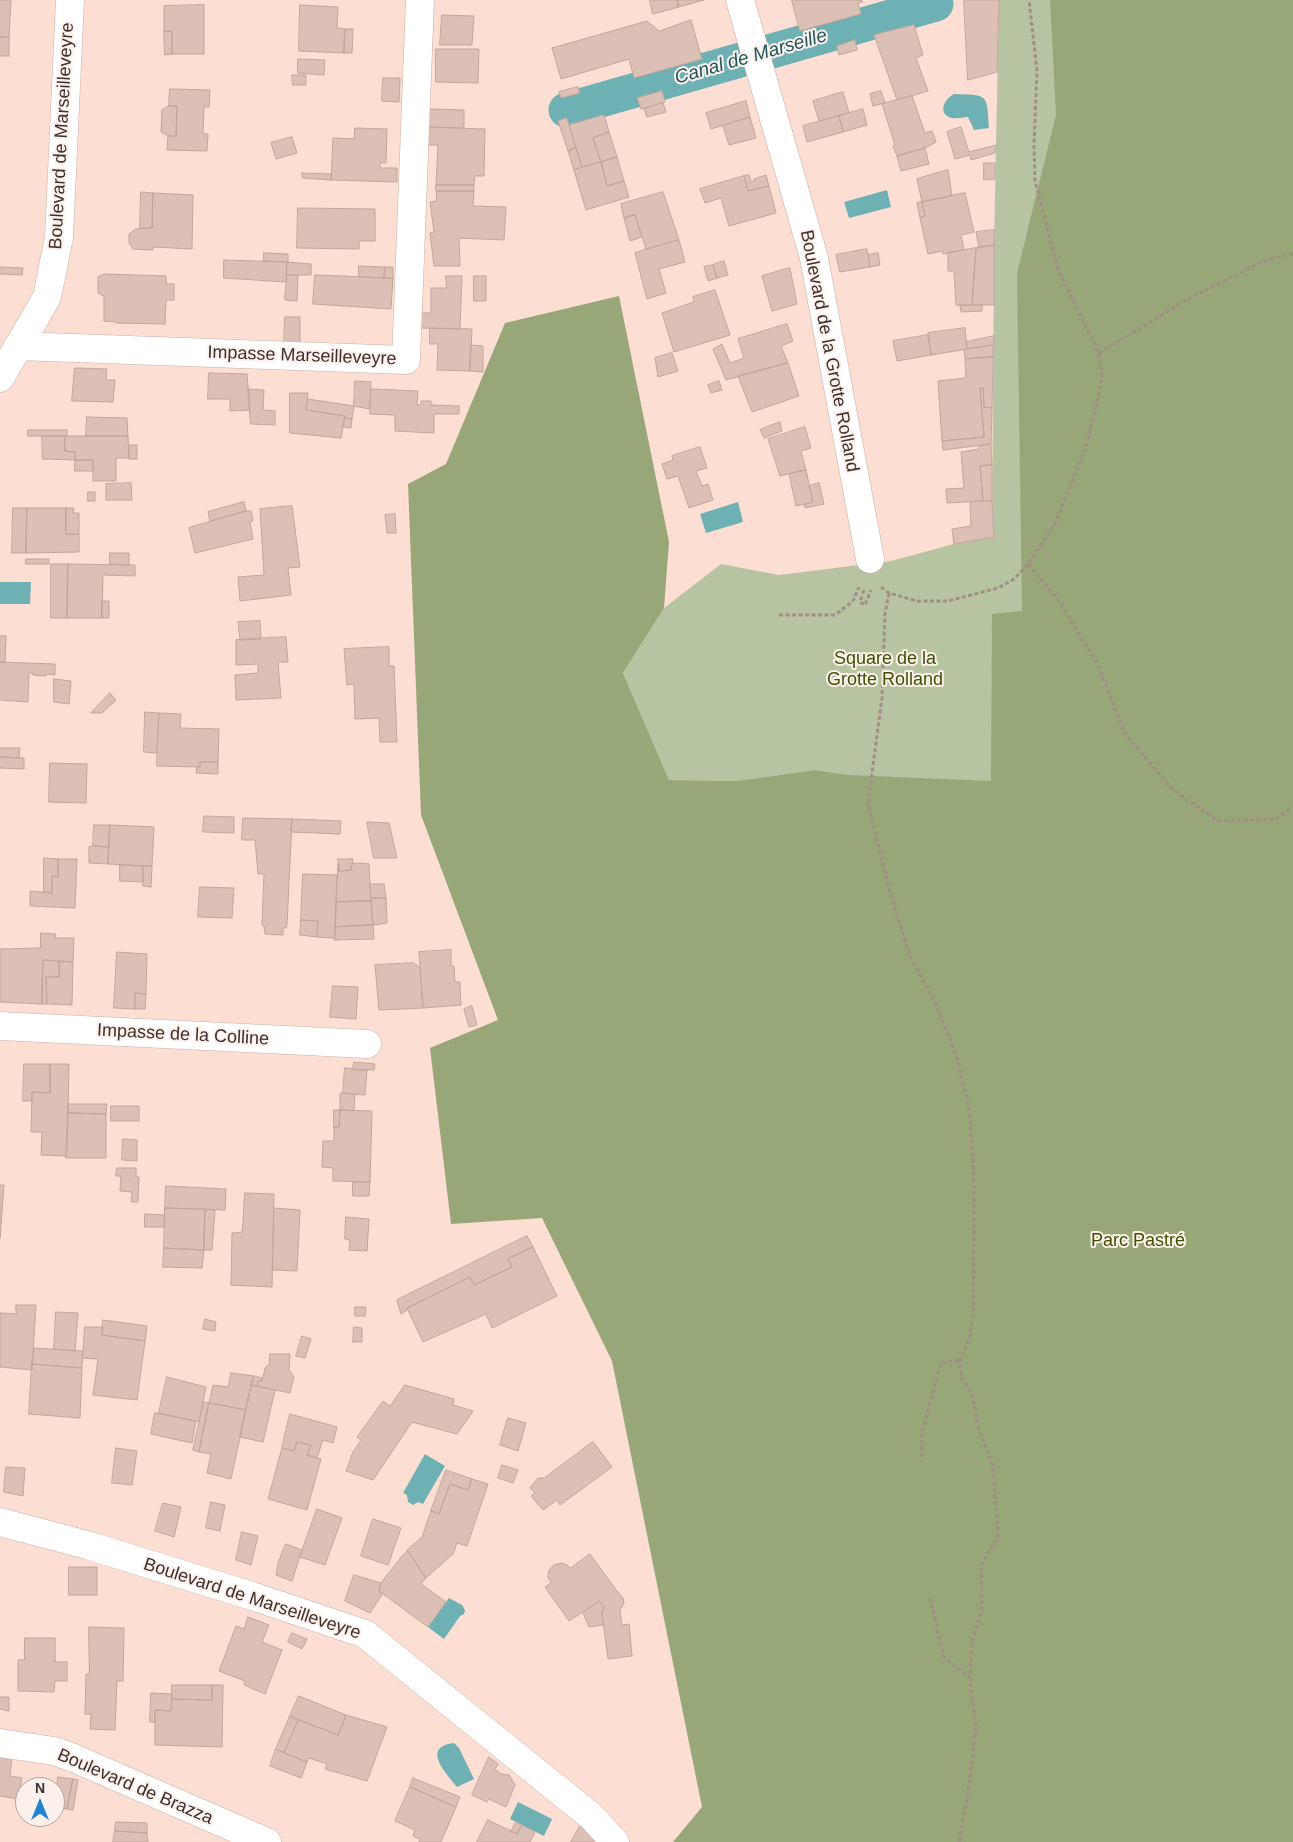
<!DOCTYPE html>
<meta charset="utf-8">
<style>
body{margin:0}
#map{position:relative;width:1293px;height:1842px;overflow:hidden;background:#fcded3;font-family:Arial,sans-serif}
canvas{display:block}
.north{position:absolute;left:15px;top:1777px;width:50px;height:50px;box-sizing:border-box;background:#fcf0eb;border:1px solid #afa49f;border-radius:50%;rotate:0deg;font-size:14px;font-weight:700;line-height:20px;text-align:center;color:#3c312d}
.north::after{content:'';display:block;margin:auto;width:18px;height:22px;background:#1e85d0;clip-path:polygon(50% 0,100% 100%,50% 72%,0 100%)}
</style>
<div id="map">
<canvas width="1293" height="1842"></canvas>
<div class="north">N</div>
</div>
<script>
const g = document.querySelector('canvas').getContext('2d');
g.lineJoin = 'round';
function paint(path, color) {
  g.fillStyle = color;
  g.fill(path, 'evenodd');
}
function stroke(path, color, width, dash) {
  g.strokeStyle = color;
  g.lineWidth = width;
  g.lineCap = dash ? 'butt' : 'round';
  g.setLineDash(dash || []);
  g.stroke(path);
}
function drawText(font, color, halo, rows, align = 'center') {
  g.font = font + ' Arial,sans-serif';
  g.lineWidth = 4;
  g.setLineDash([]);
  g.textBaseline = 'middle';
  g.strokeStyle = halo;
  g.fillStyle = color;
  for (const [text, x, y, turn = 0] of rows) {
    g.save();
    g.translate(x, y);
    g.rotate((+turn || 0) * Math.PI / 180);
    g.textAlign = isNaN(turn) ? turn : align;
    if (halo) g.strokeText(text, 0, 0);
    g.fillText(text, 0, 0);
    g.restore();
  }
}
paint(new Path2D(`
 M999,0h294v1393l-444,-618 -34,-5 -79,11 -67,-1 -46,-107 41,-65 57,-44 58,11 112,-14 63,-17 38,-7 2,-292z`), '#b7c4a1');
paint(new Path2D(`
 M1050,0h243v1842h-620l29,-35 -90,-446 -70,-143 -91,6 -21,-176 68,-28 -77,-205 -13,-331 38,-20 59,-141 114,-27 50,246 -5,66 -41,65 46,107 67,1 79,-11 34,5 142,6 1,-167 30,-3 -5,-338 39,-158z`), '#97a778');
paint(new Path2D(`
 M954,94c35,1 33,0 35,34l-15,2 -6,-13c-5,0 -11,2 -16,1 -15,-4 -8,-19 2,-24z
 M887,190l4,17 -42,11 -5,-16z
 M738,502l5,20 -37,11 -6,-19z
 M0,582h31l-1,22h-30z
 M425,1454l20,12 -22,38 -5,-2 -5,3 -5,-3 -1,-7 -4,-2z
 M449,1598l13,7 3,5 -1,4 -4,2 -16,23 -16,-12z
 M454,1743l5,5 15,31 -17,8c-10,-13 -37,-40 -3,-44z
 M518,1802l34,17 -8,17 -34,-17z`), '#6eb1b5');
stroke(new Path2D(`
 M566,110l370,-106`), '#6eb1b5', 35);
const building = new Path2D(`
 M0,0h11l-2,37h-9z
 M650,0h27l2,7 -26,7z
 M677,0h27l-25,7z
 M792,0h70v2l-4,1 3,11 -61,17z
 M964,0h35l-2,72 -29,8z
 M204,5v49h-32v-23h-8v-25z
 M300,5l38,2 -1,21 8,1 -1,24 -45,-2z
 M442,15l32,1 -2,29h-32z
 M691,20l11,39 -68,19 -5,-19 -68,20 -9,-31 95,-27 12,10z
 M914,25l9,30 -7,3 12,33 -31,9 -23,-65z
 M345,29h8l-1,24h-8z
 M164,31h8v23l-7,1z
 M0,37h9v19h-9z
 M855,40l2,10 -18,5 -2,-9z
 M436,49h43l-1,34 -42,-1z
 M298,59l27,1 -1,15 -26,-2z
 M292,75h14v10h-13z
 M383,78h17l-1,24 -17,-1z
 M578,87l2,6 -19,5 -2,-6z
 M170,89l40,1 -1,17h-5l-1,27h5l-1,17 -40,-1 1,-14h8l1,-30h-8z
 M662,91l3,11 -24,7 -4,-11z
 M881,91l4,12 -12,3 -3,-12z
 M843,92l6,21 -30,8 -6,-20z
 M912,96l13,37 7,-2 4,11 -11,6 -28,8 -4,-10 2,-1 -13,-41z
 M746,101l4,16 -39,12 -5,-16z
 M663,103l3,9 -19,5 -3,-8z
 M169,106h8l-1,30h-8l-7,-4 1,-22z
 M429,109l35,1v18l-36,-1z
 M863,109l4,16 -24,7 -4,-16z
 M604,115l5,17 -16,6 8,24 -19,5 -13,-42z
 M839,116l4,16 -36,10 -4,-16z
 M750,117l6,21 -27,7 -6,-19z
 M567,118l9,30 -8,3 -10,-30z
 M428,127l57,2 -1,47h-9l-1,9h-38l2,-40h-10z
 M961,127l8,25 27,-7 -1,8 -24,7 -1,-5 -15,4 -8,-27z
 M355,128l32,1 -1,34h-6v5h17v14l-66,-2 2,-42 21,1z
 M609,132l8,25 -16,5 -8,-24z
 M292,137l5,16 -21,6 -5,-16z
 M576,148l6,19 -8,3 -6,-19z
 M925,148l4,16 -28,7 -4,-15z
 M617,157l7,24 -17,5 -6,-24z
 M601,162l6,24 17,-5 5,16 -43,13 -12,-40z
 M984,163h11v16l-11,1z
 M948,170l4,26 -30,6 -5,-23z
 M302,173l30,1 -1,6 -28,-2z
 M749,175l2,7 3,-1v-2l12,-4 3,11 -21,5 -4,-15z
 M744,176l4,15 21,-5 7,27 -47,13 -8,-28 -16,5 -5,-14z
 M436,185h38v6h-38z
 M437,191h37l-1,15 33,1 -2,33 -45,-2 1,28h-26l-4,-33 4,-1 -4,-30 6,-1z
 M141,192l12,1 -1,35h-12z
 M663,192l16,48 -33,9 -11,-34 -11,3 -3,-14z
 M153,193l40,2 -1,54 -39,-2v3l-20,-1 -4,-6v-9l7,-5 16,-1z
 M965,193l9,39 -13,3 3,15 -21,4v-3l-15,3 -8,-36 5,-2 -3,-14z
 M922,202l3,14 -5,2 -3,-15z
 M298,208l77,1v32h-16v8l-62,-1z
 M635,215l7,22 -12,4 -6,-23z
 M994,230v15l-15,3 -3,-16z
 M679,240l6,22 -26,7 7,24 -19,6 -12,-46z
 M994,245v60h-22l4,-57z
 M976,248l-4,57h-16l-2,-34h-6v-18z
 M867,249l3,18 -30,5 -4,-17z
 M264,253l24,1v8l-24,-1z
 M878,253l2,12 -10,2 -2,-12z
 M224,260l63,2 -1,20 -62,-4z
 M724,261l4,14 -11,3 -4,-13z
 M287,262l24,2v11h-24z
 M713,265l4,13 -9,3 -4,-14z
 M359,266l26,1 -1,11 -25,-1z
 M0,267l23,1 -1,7 -22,-1z
 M385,267h8v11h-9z
 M790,268l7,36 -25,7 -10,-35z
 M105,274l61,2v8h8v16h-8l-1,24 -49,-1v-1l-12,-1v-25l-6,-3v-16z
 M287,275h11l-1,26 -12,-1z
 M315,275l78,3 -2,31 -78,-5z
 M446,276h16l-2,53 -40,-1 1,-15h10v-25h15z
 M474,276h12v25h-12z
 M715,290l15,45 -56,17 -12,-39 32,-11 -1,-5z
 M982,305v6l-21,1 -1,-6z
 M285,317h15v29l-16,-1z
 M787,324l6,17 -12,5 7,17 -62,17 -13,-31 9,-5 8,19 14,-5 -6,-19z
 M430,328l42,1 -2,42 -33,-1 1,-26h-8z
 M965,328l2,21 -36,6 -3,-22z
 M928,335l3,20 -34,6 -4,-20z
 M994,336l-1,9 -26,4 -1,-7z
 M471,345l12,1v26l-13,-1z
 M993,345v12l-28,2 -1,-9z
 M672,353l6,18 -20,6 -3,-19z
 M993,357l-1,51 -8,-1 -1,-19h-3l4,49 -42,4 -4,-60 28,-3 -1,-19z
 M788,363l11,33 -47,16 -14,-36z
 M75,368l32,1 -1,11h9l-2,22 -41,-1z
 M209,373l38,1 3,36 -20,1v-12h-22z
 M355,381l16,1 -2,27 -15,-3z
 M719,381l3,9 -11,3 -3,-8z
 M980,388h3l1,19 8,1 -1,36 -48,6 -1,-9 42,-4z
 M248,389l16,1 -1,20 12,1v14l-24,-1z
 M372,389l46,2 -1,14h4v-4h10v4l28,1v8h-25v19l-39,-2v-16l-25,-1z
 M290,393h18l-2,17 39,6 -4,22 -51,-5z
 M308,399l46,7 -2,13 -7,-1v-2l-39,-6z
 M87,417l40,1 1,18h-42z
 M345,418l7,1 -1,9 -8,-1z
 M780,422l2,9 -18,7 -4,-8z
 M805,427l6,21 -10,3 5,19 -26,6 -12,-37z
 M28,430h39v6h-39z
 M42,436h23v15l10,1v8l-32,-1z
 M65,436h63l1,22h-13v23h-23v-21h-18v-8l-10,-1z
 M991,444l1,21 -12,1 3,35 -36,2 -1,-14 18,-1 -3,-36 18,-3v-3z
 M129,445h8v14h-8z
 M700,447l7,21 -11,3 6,15 6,-2 5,16 -24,8 -11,-32 -11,3 -5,-15 11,-4 -1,-4z
 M75,460h18v11h-18z
 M992,465v36h-9l-3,-35z
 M806,470l7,32 -17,4 -7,-32z
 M131,483l1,17h-26v-16z
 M819,483l5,21 -19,4 -1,-3 9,-3 -4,-16z
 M88,492h7v9h-7z
 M992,501l2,36 -40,7 -2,-15 19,-3 -1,-24z
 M244,502l2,9 -36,10 -2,-9z
 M292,506l8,61 -12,1 3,27 -51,6 -2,-24 26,-2 -4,-66z
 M13,508h14l-1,45h-14z
 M27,508h39v26h13v18l-53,1z
 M66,508h8l-1,5h6v21h-13z
 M246,511h5l2,10 -3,1 3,17 -58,14 -6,-25z
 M395,514l1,19h-9l-2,-18z
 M110,553h19v12l-19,-1z
 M26,559h23v5h-23z
 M51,564h17l-1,54h-16z
 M68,564l67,1v11l-32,-1 -1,43h-35z
 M102,601h7v17h-7z
 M260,621l1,18 -21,1 -2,-18z
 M0,636h6l-1,26h-5z
 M286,637l2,25h-10l3,36 -45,2 -1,-25 23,-2v-9l-22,1v-25z
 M389,647v19h5l3,76h-17l-1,-24 -24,1 -1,-35 -7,1 -3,-36z
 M0,662l55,2v11l-9,-1v2l-13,-1v-2h-4l-1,29 -28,-2z
 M54,679l17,2 -2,23 -15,-2z
 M110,693l6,7 -14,13h-11z
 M145,712l14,1 -2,40 -13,-1z
 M159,713l22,1 -1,14 39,1 -1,33h-18v5l-43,-1z
 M0,748h20l-1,10 -19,-1z
 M0,757l24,1v11l-24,-1z
 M200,762h18v12l-22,-1 1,-6h3z
 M50,763l37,1 -1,39 -37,-1z
 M204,816l30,1v16l-31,-1z
 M243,818l49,1 -5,106 -1,3h-3v7l-18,-1 -1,-8 -2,-1 2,-51h-6l-3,-34h-13z
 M292,819l49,2 -1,13 -49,-2z
 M367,822l22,1 8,35h-23z
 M94,825h16l-1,22 -16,-1z
 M110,825l44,2 -2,39 -44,-2z
 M93,846l16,1 -1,17 -19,-1v-16z
 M44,858l14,1v18l-6,-1v17l-8,-1z
 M58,859h19l-2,49 -45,-2v-15l22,2v-17l6,1z
 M338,859h15l-2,11 -12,1z
 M361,863l8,1 2,37 -35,1 2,-38h1v7l12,-1v-6z
 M120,865l23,1v16l-23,-1z
 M143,866h9l-1,21 -8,-1z
 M303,874l34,1 -2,63 -18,-1 1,-16 -17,-1z
 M370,884h14l2,14h-15z
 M200,887l34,1 -2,30 -34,-1z
 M371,898h15l1,25 -14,2z
 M371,901l2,24 -38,2 1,-25z
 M301,920l17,1 -1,16 -17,-2z
 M373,925l1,14 -40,1 1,-13z
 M41,933l15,1 -1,4h19l-1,24 -30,-2 -1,44 -42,-2v-53l40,-1z
 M451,950v16h3l1,16h5l1,23 -38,3 -4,-56z
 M117,952l30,2 -1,40 -11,-1v16l-21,-1z
 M43,960l16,1v16h-13l1,27h-5z
 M59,961l14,1 -1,43 -25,-1 -1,-27h13z
 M414,963l6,5 3,40 -44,2 -4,-45z
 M333,986l25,1 -2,32 -26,-2z
 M135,993l11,1 -1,15h-10z
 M472,1006l5,19 -8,2 -5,-18z
 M354,1062l21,2 -1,6h-21z
 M24,1064h26v29l-18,-1v9h-9z
 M50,1064h19l-2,92 -26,-1 1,-23h-11l1,-40 18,1z
 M345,1068l22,2 -2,25 -22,-2z
 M343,1093l12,1 -1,17 -14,-1v-16z
 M68,1104h39l-1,10 -38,-1z
 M111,1106h28v15h-28z
 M334,1110h6l-1,17h-5z
 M340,1110l32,1 -2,71 -37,-1v-13l-11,-1 1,-26h11v-14h5z
 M68,1113l38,1v44h-40z
 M123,1139l14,1v21l-15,-1z
 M117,1168h19v9h3l-1,25h-7l1,-10 -12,-1 1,-15h-5z
 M353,1182h17l-1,14h-16z
 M0,1185h4l-4,53z
 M166,1186l60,3 -1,21 -60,-2z
 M245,1193l29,1 -2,93 -41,-2 1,-52 10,-1z
 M165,1208l40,1 -1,41 -40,-2z
 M274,1208l26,2 -3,61 -24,-1z
 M205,1209l10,1 -3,40h-8z
 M145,1214l20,1v12h-20z
 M346,1217l23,2 -2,32 -18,-1 1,-10 -5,-1z
 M527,1236l6,11 -25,12 4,8 -38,18 -4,-8 -63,31v2l-6,4 -4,-14z
 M533,1247l24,49 -65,32 -6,-14 -63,28 -16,-34 63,-31 4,8 38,-18 -4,-8z
 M164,1248l40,2 -2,18 -39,-1z
 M16,1305h20l-4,65 -32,-3v-54l16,1z
 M355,1307h11l-1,9h-10z
 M56,1312l22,1 -3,38 -21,-2z
 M205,1319l11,3 -1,9 -12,-2z
 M103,1320l44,6 -2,15 -43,-6z
 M85,1327h18l-1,8 43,6 -8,59 -44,-5 5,-36 -15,-1z
 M354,1327l8,1v14h-9z
 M302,1336l9,3 -6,19 -9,-2z
 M34,1348l49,3 -1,17 -50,-4z
 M270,1354h20l-1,16 5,7 -4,16 -33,-7 1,-5h4l3,-13 4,-4z
 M32,1364l50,4 -2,50 -51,-4z
 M231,1373l23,3 -8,34 -37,-7 4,-18 15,2z
 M254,1376l8,2v3h-4l-1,5 -6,-1z
 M167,1377l39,10 -7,35 -40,-9z
 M251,1385l24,5 -12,52 -23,-5z
 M405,1385l49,14 -1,6 20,6 -16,23 -45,-12 -39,58 -27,-9 7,-19 8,-12 -4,-3 26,-36 7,5z
 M204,1402l5,1 -10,49 -6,-2z
 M209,1403l37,7 -15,69 -24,-6 4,-19 -12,-2z
 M155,1413l41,8 -4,22 -41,-9z
 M290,1414l47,13 -4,16 -10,-3 -6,18 -10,-3 4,-10 -14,-3 -3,9 -12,-3z
 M508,1418l18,5 -8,28 -18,-6z
 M297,1442l14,3 -4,10 14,4 -14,51 -39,-11 14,-51 12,3z
 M593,1442l19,25 -52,38 -3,-5 -14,10 -12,-14 4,-3 -5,-5 8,-10h6z
 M116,1448l21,3 -5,34 -20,-2z
 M502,1465l16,5 -5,13 -15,-5z
 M6,1467l19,1 -2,28 -19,-4z
 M446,1470l26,9 -4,11 -18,-6 -11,30 -8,-3z
 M472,1479l16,5 -21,62 -10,-3 -4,11 -27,24 -19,-28 15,-13 9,-26 8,3 11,-30 18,6z
 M211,1502l14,3 -5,26 -14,-3z
 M163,1503l18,4 -7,30 -19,-6z
 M317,1509l25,9 -17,47 -25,-8z
 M373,1519l28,9 -13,37 -27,-9z
 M242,1532l16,4 -7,29 -15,-5z
 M286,1544l16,6 -10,31 -16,-6 2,-12z
 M408,1551l18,27 -5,6 25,18 -18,25 -49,-36 2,-8 21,-27z
 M590,1554l27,37 6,7 1,5 -4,7 2,15 7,-1 3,32 -24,3 -6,-46 2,-6 -3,-5 -2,-1 -30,20 -24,-34 6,-4 -3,-6 1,-7 5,-5 7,-2 6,2 3,3z
 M69,1567h28v28h-28z
 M354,1575l27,8 -2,8 3,4 -12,18 -25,-12z
 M599,1601l5,6 -2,6 1,12 -14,2 -6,-14z
 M248,1617l21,8 -7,17 20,8 -17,44 -21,-9 1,-4 -26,-10 17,-45 8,3z
 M89,1627l35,1 -1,53h-6l-2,49 -25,-1 1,-15h-6l1,-40h3z
 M292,1633l15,6 -5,10 -14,-7z
 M25,1638h30v24h12v19h-12l-1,11 -36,-1v-31h6z
 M172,1685h40v15l-40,-1z
 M212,1685h11l-1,62 -67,-2v-35l16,1 1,-12 40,1z
 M151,1693l21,1 -1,17 -16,-1v12h-5z
 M299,1696l47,19 -8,20 -48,-19z
 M0,1697h9v14l-9,-2z
 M346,1715l41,12 -20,54 -42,-12 2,-5 -18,-6 -2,4 -23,-9 14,-33 40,15z
 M290,1716l8,4 -14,33 -8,-4z
 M276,1749l31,13 -6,16 -31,-12z
 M0,1757l12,1 -2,18 12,2 -4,21 -18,-3z
 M489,1757l9,7 -3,5 6,5 8,1 6,10 -9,22 -17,-8 -2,3 -15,-7z
 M58,1777l15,2 -6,30 -12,-2z
 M413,1778l47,19 -4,10 -46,-20z
 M73,1779l5,1 -5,30 -6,-1z
 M410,1787l46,20 -15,35h-22l1,-3 -7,-3 2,-6 -20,-9z
 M488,1820l29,14 5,-9 13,7 -5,10h-53z
 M116,1822l31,1v10l-32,-2z
 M516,1822l6,3 -5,9 -6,-2z
 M580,1826l20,14 -2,2h-27z
 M115,1831l32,2 1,9h-35z`);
paint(building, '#ddc0b5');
stroke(building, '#c2a69b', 1);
const minor = new Path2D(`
 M740,0l74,258 56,301
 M18,346l388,14 14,-360
 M0,378l47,-81 12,-60 11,-237
 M0,1026l367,18
 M0,1522l87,23 165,51 113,38 227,183 23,25
 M0,1743l54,8 17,6 196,85`);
stroke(minor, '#caaea4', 29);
stroke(new Path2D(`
 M1099,353l91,-55 76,-38 27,-6
 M1028,564l29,34 40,65 28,71 49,57 45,30 57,-2 17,-12
 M881,587l8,6 28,8h31l50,-13 16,-9 14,-15 27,-40 31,-77 12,-48 4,-24 -3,-22 -41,-83 -23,-89 -1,-37 3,-73 -8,-71
 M864,590l-4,12 5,3 6,-15
 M889,593l-4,20 -3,85 -14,105 19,79 23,74 25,46 21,53 14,57 4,74 -1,127 -3,23 -10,24 1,17 11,17 7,36 14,35 5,71 -17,29 1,44 -10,33 -2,36 6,50 -8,64 -9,50
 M779,615h56l18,-14 6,-14
 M922,1457v-25l19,-69 19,-3
 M930,1598l14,59 26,21`), '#a38e86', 3, [4, 2.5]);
stroke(minor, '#fff', 28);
drawText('18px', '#3c312d', '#fcf0eb', [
 ["Boulevard de Marseilleveyre",62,136,-87],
 ["Boulevard de la Grotte Rolland",829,351,79],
 ["Impasse Marseilleveyre",302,356,2],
 ["Impasse de la Colline",183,1035,3],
 ["Boulevard de Marseilleveyre",252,1599,18],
 ["Boulevard de Brazza",135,1787,23]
]);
drawText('18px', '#3e5101', '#fcf0eb', [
 ["Square de la",885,659],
 ["Grotte Rolland",885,680],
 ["Parc Pastré",1138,1241]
]);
drawText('italic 19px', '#1d575b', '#fcf0eb', [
 ["Canal de Marseille",751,57,-16]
]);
</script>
